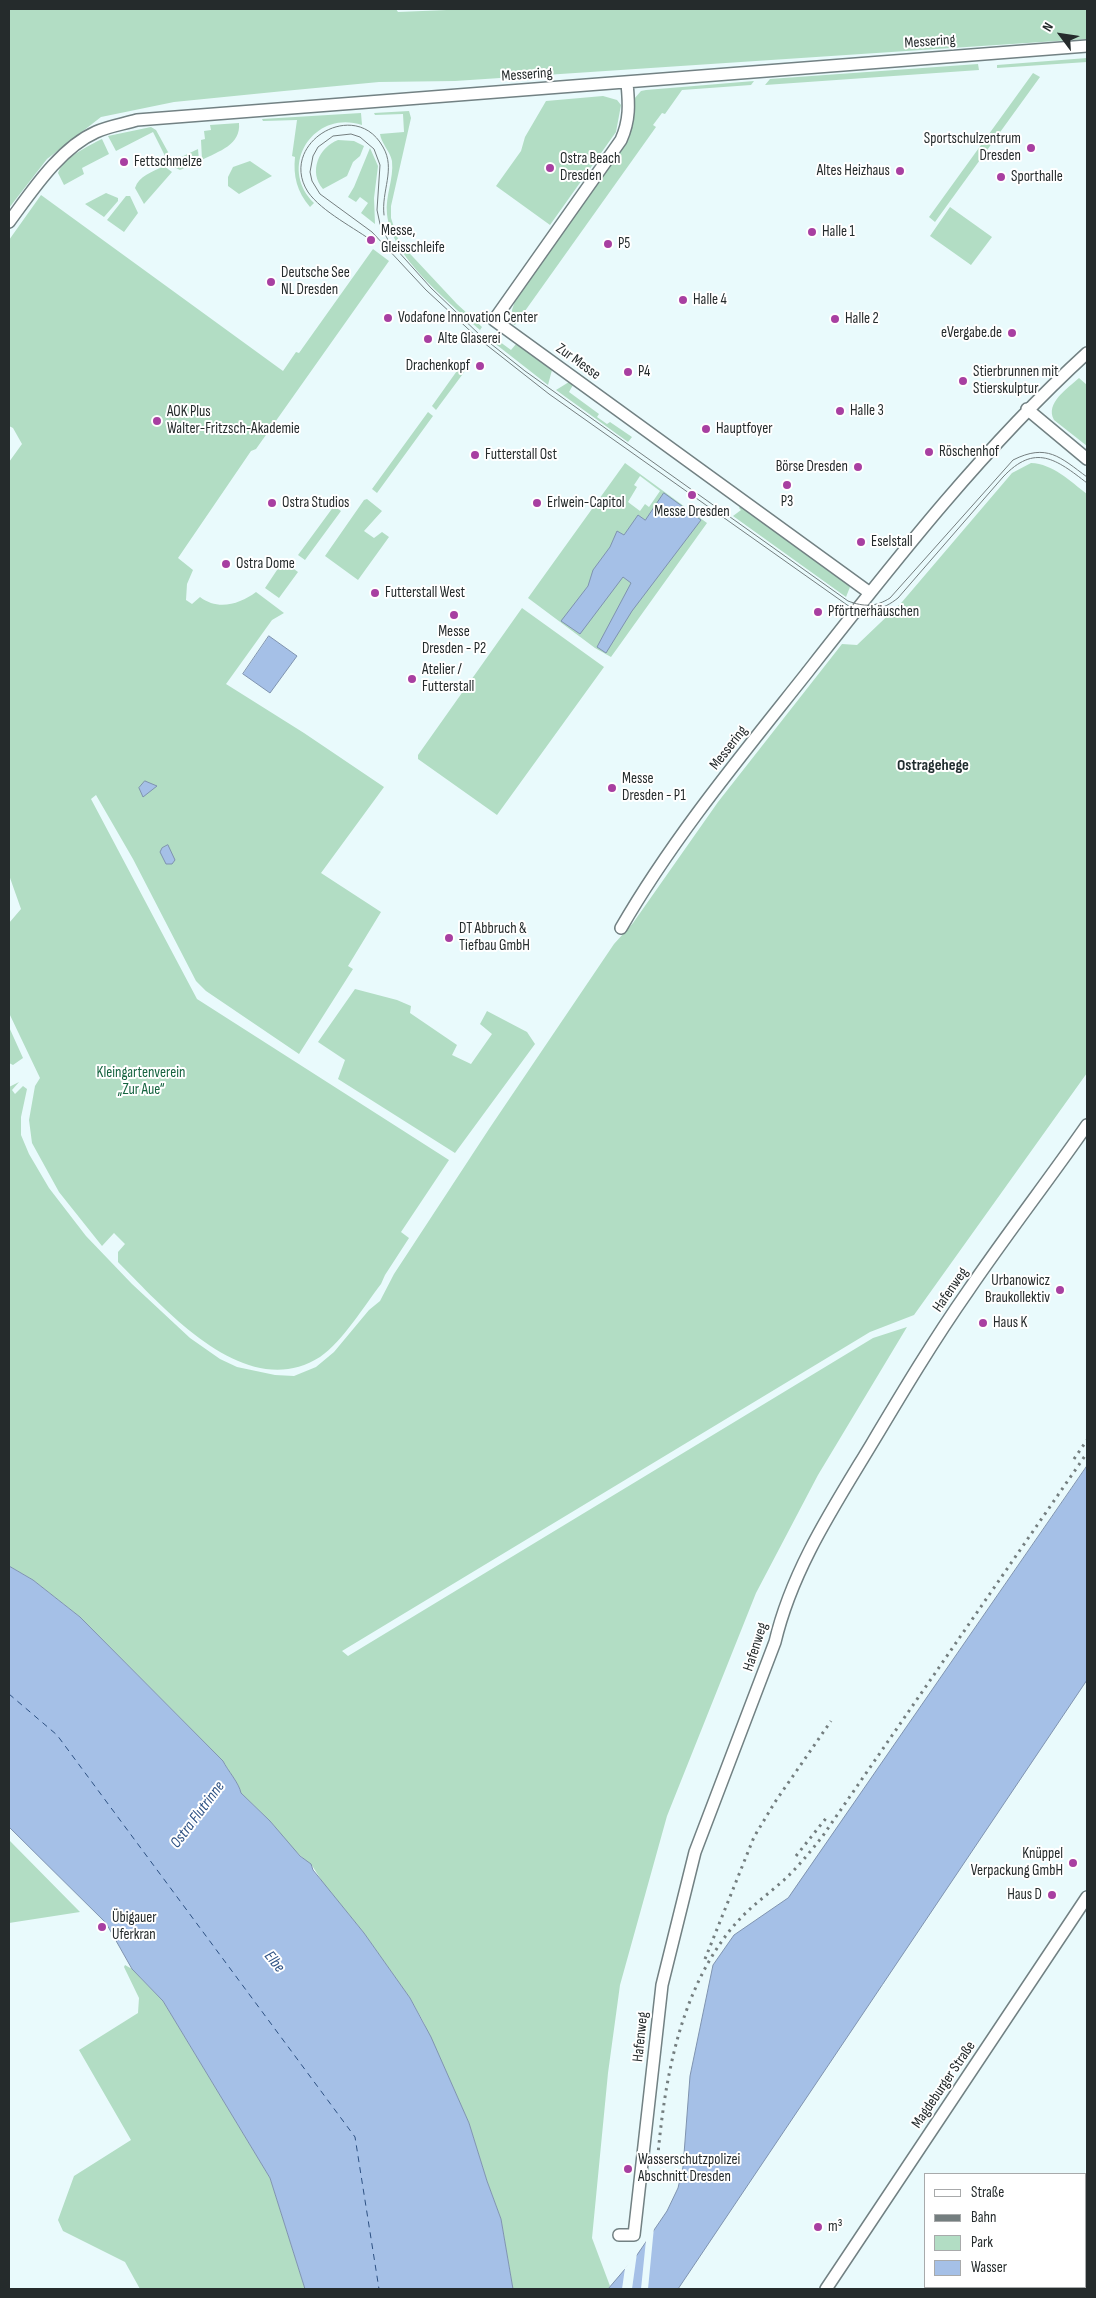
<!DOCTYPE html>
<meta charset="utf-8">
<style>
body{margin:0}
#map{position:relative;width:1096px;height:2298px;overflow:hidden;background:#e9fafc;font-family:"Sofia Sans Condensed",sans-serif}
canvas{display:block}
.frame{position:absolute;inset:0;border:10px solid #252b2c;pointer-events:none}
.legend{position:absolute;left:924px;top:2173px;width:162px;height:115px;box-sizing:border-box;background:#fff;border:1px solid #a8aaab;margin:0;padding:6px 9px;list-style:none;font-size:15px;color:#252b2c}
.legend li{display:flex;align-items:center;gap:10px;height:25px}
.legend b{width:25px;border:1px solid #a8aaab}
.north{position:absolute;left:1036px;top:10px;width:50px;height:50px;-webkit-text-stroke:4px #fff;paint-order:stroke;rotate:301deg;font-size:14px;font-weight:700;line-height:20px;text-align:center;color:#252b2c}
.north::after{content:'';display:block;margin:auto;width:18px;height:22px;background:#252b2c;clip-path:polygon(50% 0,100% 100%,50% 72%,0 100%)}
</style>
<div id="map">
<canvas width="1096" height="2298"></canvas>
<div class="frame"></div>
<ul class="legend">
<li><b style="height:6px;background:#fff"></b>Straße</li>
<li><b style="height:6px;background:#747e7f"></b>Bahn</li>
<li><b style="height:14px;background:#b2ddc4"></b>Park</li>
<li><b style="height:14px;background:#a5c0e7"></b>Wasser</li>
</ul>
<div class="north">N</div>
</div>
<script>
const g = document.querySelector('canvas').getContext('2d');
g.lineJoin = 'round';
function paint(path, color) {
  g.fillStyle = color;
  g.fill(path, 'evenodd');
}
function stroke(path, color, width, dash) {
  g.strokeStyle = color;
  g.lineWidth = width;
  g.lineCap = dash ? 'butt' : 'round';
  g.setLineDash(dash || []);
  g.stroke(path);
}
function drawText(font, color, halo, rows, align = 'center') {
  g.font = font + ' "Sofia Sans Condensed",sans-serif';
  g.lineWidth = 4;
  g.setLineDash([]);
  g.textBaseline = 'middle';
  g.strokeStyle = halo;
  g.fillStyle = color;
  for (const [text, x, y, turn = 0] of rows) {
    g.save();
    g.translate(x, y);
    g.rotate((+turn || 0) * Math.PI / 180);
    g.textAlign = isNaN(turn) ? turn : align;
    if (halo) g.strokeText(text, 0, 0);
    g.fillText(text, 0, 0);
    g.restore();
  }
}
paint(new Path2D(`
 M9,9h387l2,3 73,-3h616v30l-632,42 -76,1 -95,9 -110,11 -73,15 -54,42 -38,49z
 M1087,58v4l-90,6v-3z
 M978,64l1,6 -214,15 5,-6z
 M1033,73l7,4 -105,145 -6,-5z
 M754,81l-3,4 -69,5 -17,24 -3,-1 -9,12 3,2 -141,198 -2,-1 -1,-14 5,-15 106,-150 10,-20 1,-26 7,-8 5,-1z
 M603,96l14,4 4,5 -5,27 -66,93 -54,-39 25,-35 4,-14 21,-36z
 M409,111l2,7 -20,88v12l8,24 58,62 25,23 -2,3c-31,-28 -89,-73 -93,-116 -2,-18 7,-35 5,-53 -2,-10 -11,-18 -12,-27l24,-2 -1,-18 -28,1 -1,-2z
 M361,113l1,12c-49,-16 -85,42 -48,78l-4,4c-13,-15 -17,-31 -15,-50l-3,-1 5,-36 -34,1 -1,-2z
 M239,123c2,22 -20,28 -37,37l-1,-20 4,-1 -1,-8 7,-1 -1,-5z
 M151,127l5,3 12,22 -3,4 -12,-24 -37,19 -8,-15z
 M102,139l7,15 -27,14 2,6 -20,11 -6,-12c5,-15 30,-27 44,-34z
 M338,140l16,1 10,5 -4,10 -7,6 -6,14 -24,13c-15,-17 -4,-42 15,-49z
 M370,148l8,18 -4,32 1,26 -14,-11 7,-10 -8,-6 -4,5 -8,-5 6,-10z
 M198,149l1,12 -19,9 -8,-4 1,-5z
 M250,161l22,15 -33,18 -11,-8v-9l5,-10z
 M164,166l8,6 -28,32 -9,-16c4,-12 17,-16 29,-22z
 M106,193l12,5v3l-14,16 -19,-13z
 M41,195l242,176 13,-19 3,1 74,-104 16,12 -133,188 -5,2 -73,107 15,12 -6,14 -1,16 6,4 8,-7c18,14 40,7 56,-5l28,21 -12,7 -46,64 78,49 80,54 -63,86 60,39 -33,54 5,3 -54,85 -93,-63 -10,-10 -63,-122 -37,-64 -5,4 106,200 252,161 -48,72 8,6 -24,37 -4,9c-17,22 -38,57 -61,73 -74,47 -155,-48 -202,-95v-10l7,-8 -11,-11 -12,13 -43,-54 -27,-49 -3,-23 6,-34 5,-8 -31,-65v-90l12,-14 -12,-34v-413l13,-18 -9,-16 -4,-2v-186z
 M126,196h4l8,17 -14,19 -17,-12z
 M950,207l42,30 -21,28 -41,-29z
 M496,339l15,11 5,-6 36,26 -4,15 -55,-43z
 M459,368l6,3 -29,39 -4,-4z
 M1079,378l8,7v61l-33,-26c-9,-17 13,-31 25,-42z
 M569,382l4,3 -4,7 30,22 -2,3 10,7 3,-2 22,15 -4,5 -72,-52z
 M428,412l5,4 -56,77 -5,-4z
 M625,463l82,60 -96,134 -16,-9 -67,-50zM640,476l20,15 -11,16 -4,-3 -5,7 -12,-9 9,-15 -3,-2z
 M1031,463c22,1 39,18 56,31v579l-173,242 -44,17 -528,319 6,5 525,-318 34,-11 -89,148 -62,118 -89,223 -47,169 -12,88 -16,165 18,48 -2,3h-95l-12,-70 -14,-38 -18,-58 -45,-100 -14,-25 -46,-65 -41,-50 -10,-16 -19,-17 -24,-29 -29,-28c-2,-9 -13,-23 -18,-32l-143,-144 -47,-37 -24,-14v-479l10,-5 -7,8 3,4 8,-8 4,3 -6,28v18l8,19 20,34 37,48 46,48 58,54 30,21 17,8 38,8 19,1 22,-9 18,-15 35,-42 11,-9 14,-27 95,-145 125,-185 19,-21 85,-121 124,-158 15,1 45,-43 110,-129z
 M367,499l15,12 -18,20 10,7 8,-6 7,5 -31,43 -33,-24 39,-56z
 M741,505l94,67 15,15 -4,10 -113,-81 8,-6 -2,-2z
 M334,506l7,5 -36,49 -7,-5z
 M283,561l15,11 -19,26 -14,-10z
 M522,608l82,59 -107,148 -79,-56v-4z
 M355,989l42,11 14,6 -1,7 47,32 -5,10 19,9 21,-30 -12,-10 7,-13 40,21 8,12 -80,109 -117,-74 7,-19 -27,-18z
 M9,1027l14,31 -10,7 -4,-2z
 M9,1840l71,72 -71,11z
 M125,1965l7,4 31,32 107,177 35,111h-165l-15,-27 -62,-31 -5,-11 16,-44 57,-36 -52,-90 59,-37 1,-15 -15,-31z
 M1085,2276l2,1v12h-126l1,-2h123z`), '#b2ddc4');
const water = new Path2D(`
 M664,493l37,27 -69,91 -26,42 -9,-6 34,-64 -8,-6 -43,57 -19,-13 27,-35 5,-16 17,-23 7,-16 7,4 14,-20 7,5z
 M269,636l28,20 -27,37 -27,-19z
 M145,781l12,5 -14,11 -4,-9z
 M168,845l7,15 -3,4h-6l-6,-12 2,-4z
 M1087,1466v214l-409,609h-70l29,-34 30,-44 11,-23 5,-21 7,-91 23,-111 21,-30 54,-37z
 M9,1566l24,14 47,37 143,144c5,10 16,22 18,32l29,28 30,35 11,8 2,6 51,63 46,65 21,39 38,86 18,58 14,38 12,70h-208l-35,-111 -107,-177 -31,-32 -26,-46 -97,-96z`);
paint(water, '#a5c0e7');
stroke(water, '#7f93af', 1);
paint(new Path2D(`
 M654,2227l-6,62h-7l5,-49z
 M637,2253l-5,36h-10l3,-21z`), '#e9fafc');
stroke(new Path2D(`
 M9,1694l48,41 298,402 24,152`), '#2d5183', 1, [6, 5]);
const street = new Path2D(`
 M627,83c2,21 3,37 -6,57l-127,180 376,273
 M9,222c23,-31 51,-74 87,-90 13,-6 28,-8 41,-12l950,-74
 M1027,409l60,50
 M621,928c52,-90 120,-172 185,-254 88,-112 176,-225 281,-321
 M619,2235h15l28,-250 33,-133 80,-210c17,-72 58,-134 96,-197 31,-52 62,-104 97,-154 38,-56 80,-110 119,-166
 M826,2289l261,-392`);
stroke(street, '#728183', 14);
stroke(street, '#fff', 11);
stroke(new Path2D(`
 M375,243c-20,-15 -53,-31 -67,-51 -31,-48 47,-96 75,-45 13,22 -2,44 1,68
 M1087,477c-27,-20 -40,-34 -74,-17l-123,138c-14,9 -26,9 -42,3l-323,-230 -44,-35 -50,-48 -43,-48 -8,-16 -3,-14 3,-45 -6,-16 -14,-12 -9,-3 -18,2 -15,11 -5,9 -3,16 2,9 8,13 52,38 54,58 53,49 70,55 301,213c19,6 33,3 48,-9l105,-121c32,-34 53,-18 84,6`), '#747e7f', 1);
stroke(new Path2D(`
 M1074,1459l13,-19
 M796,1856l31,-39
 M705,1959l49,-122 21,-35 56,-81
 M657,2165c7,-81 21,-170 74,-236 16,-20 35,-33 53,-49 14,-13 26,-28 38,-43l265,-384`), '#747e7f', 3, [2.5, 5]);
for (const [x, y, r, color] of [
 [1031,148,5,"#a83fa1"],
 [124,162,5,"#a83fa1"],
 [550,168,5,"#a83fa1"],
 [900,171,5,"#a83fa1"],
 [1001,177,5,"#a83fa1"],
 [812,232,5,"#a83fa1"],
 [371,240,5,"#a83fa1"],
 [608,244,5,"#a83fa1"],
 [271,282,5,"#a83fa1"],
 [683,300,5,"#a83fa1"],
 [388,318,5,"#a83fa1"],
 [835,319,5,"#a83fa1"],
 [1012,333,5,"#a83fa1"],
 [428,339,5,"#a83fa1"],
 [480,366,5,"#a83fa1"],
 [628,372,5,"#a83fa1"],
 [963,381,5,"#a83fa1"],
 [840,411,5,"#a83fa1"],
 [157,421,5,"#a83fa1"],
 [706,429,5,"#a83fa1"],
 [929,452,5,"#a83fa1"],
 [475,455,5,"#a83fa1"],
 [858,467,5,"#a83fa1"],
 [787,485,5,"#a83fa1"],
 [692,495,5,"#a83fa1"],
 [272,503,5,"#a83fa1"],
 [537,503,5,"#a83fa1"],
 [861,542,5,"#a83fa1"],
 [226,564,5,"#a83fa1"],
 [375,593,5,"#a83fa1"],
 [818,612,5,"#a83fa1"],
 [454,615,5,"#a83fa1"],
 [412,679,5,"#a83fa1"],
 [612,788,5,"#a83fa1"],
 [449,938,5,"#a83fa1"],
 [1060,1290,5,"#a83fa1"],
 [983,1323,5,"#a83fa1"],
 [1073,1863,5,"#a83fa1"],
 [1052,1895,5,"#a83fa1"],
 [102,1927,5,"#a83fa1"],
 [628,2169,5,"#a83fa1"],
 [818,2227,5,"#a83fa1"]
]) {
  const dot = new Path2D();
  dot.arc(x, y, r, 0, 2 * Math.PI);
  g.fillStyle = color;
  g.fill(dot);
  stroke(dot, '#fff', 2);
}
drawText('15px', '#252b2c', '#fff', [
 ["Messering",930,42,-4],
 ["Messering",527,75,-4],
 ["Zur Messe",578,362,36],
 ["Messering",729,748,-52],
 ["Hafenweg",951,1290,-55],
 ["Hafenweg",756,1647,-72],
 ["Hafenweg",641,2037,-84],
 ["Magdeburger Straße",944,2085,-56]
]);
drawText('15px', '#252b2c', '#fff', [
 ["Sportschulzentrum",1021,139,"right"],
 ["Dresden",1021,156,"right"],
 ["Ostra Beach",560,159],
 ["Dresden",560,176],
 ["Fettschmelze",134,162],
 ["Altes Heizhaus",890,171,"right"],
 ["Sporthalle",1011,177],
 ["Messe,",381,231],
 ["Gleisschleife",381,248],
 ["Halle 1",822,232],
 ["P5",618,244],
 ["Deutsche See",281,273],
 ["NL Dresden",281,290],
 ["Halle 4",693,300],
 ["Vodafone Innovation Center",398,318],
 ["Halle 2",845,319],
 ["eVergabe.de",1002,333,"right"],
 ["Alte Glaserei",438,339],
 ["Drachenkopf",470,366,"right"],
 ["P4",638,372],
 ["Stierbrunnen mit",973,372],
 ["Stierskulptur",973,389],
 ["Halle 3",850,411],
 ["AOK Plus",167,412],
 ["Walter-Fritzsch-Akademie",167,429],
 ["Hauptfoyer",716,429],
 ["Röschenhof",939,452],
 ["Futterstall Ost",485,455],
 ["Börse Dresden",848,467,"right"],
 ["P3",787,502,"center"],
 ["Ostra Studios",282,503],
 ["Erlwein-Capitol",547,503],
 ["Messe Dresden",692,512,"center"],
 ["Eselstall",871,542],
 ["Ostra Dome",236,564],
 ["Futterstall West",385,593],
 ["Pförtnerhäuschen",828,612],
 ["Messe",454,632,"center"],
 ["Dresden - P2",454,649,"center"],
 ["Atelier /",422,670],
 ["Futterstall",422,687],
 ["Messe",622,779],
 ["Dresden - P1",622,796],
 ["DT Abbruch &",459,929],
 ["Tiefbau GmbH",459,946],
 ["Urbanowicz",1050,1281,"right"],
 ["Braukollektiv",1050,1298,"right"],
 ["Haus K",993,1323],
 ["Knüppel",1063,1854,"right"],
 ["Verpackung GmbH",1063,1871,"right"],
 ["Haus D",1042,1895,"right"],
 ["Übigauer",112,1918],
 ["Uferkran",112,1935],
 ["Wasserschutzpolizei",638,2160],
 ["Abschnitt Dresden",638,2177],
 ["m³",828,2227]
], 'left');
drawText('15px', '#186542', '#fff', [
 ["Kleingartenverein",141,1073],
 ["„Zur Aue“",141,1090]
]);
drawText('bold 16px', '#202d2f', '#fff', [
 ["Ostragehege",933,766]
]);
drawText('italic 16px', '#2d5183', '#fff', [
 ["Ostra Flutrinne",198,1815,-53],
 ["Elbe",274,1962,51]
]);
</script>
